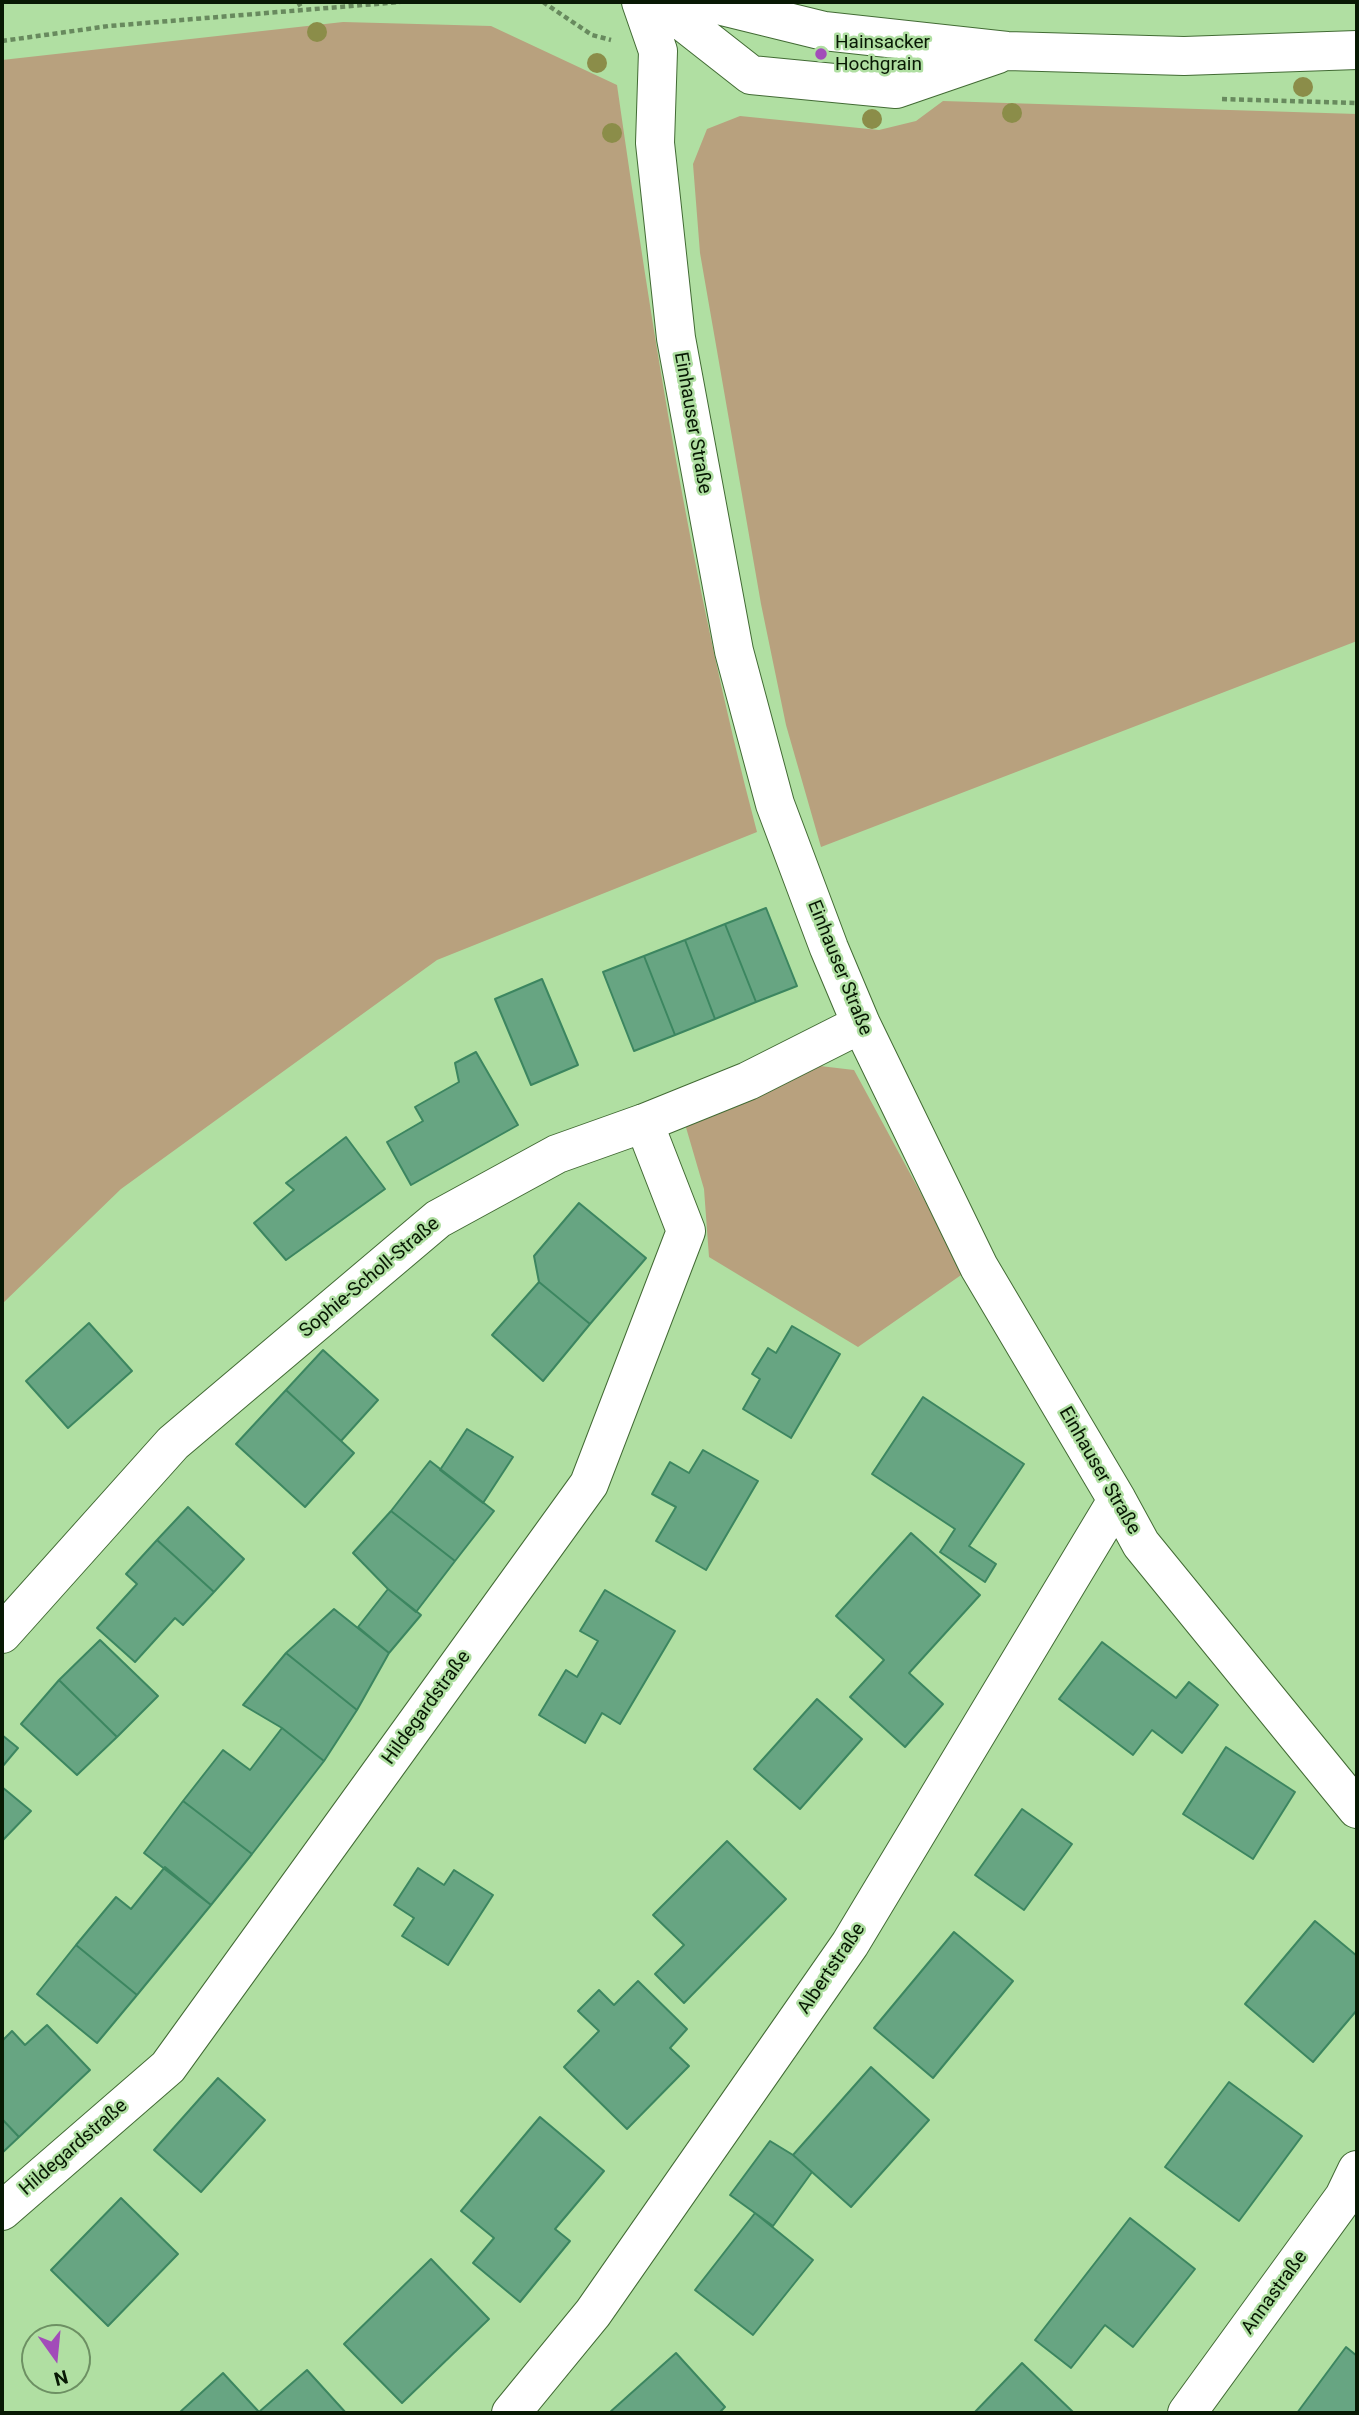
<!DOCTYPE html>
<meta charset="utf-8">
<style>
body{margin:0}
#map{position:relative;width:1359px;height:2415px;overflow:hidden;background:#b0dfa2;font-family:Roboto,sans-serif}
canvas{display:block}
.frame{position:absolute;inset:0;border:4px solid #081904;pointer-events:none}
.north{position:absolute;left:21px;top:2324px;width:70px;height:70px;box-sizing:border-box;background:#b0dfa2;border:2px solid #6d9063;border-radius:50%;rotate:165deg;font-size:19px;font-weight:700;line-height:28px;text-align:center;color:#081904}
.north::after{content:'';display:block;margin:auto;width:24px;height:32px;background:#a24cb9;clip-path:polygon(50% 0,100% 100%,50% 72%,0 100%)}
</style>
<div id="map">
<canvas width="1359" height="2415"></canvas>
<div class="frame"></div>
<div class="north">N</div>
</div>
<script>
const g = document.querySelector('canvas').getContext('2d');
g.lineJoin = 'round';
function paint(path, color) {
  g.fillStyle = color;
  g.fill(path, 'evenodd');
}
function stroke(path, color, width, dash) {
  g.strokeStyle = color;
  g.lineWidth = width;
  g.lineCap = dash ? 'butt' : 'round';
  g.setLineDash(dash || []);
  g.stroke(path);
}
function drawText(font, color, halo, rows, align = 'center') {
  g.font = font + ' Roboto,sans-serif';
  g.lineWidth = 5;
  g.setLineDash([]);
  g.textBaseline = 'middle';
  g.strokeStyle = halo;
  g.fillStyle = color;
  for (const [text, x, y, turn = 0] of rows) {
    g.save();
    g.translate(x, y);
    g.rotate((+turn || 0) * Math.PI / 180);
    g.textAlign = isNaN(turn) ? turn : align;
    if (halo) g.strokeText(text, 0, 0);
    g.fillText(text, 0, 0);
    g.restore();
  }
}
paint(new Path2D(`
 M343,22l148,4 126,59c36,251 75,501 140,747l-320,128 -316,229 -119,115v-1244z
 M943,101l414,13v527l-536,206 -35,-122 -25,-121 -61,-351 -7,-89 14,-35 33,-13 139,14 37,-9z
 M820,1066l34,4 110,203 -106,74 -149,-90 -5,-68 -19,-65z`), '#b8a17e');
const building = new Path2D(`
 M766,908l31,78 -41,16 -31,-78z
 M725,924l31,78 -41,17 -30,-79z
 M685,940l30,79 -40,16 -31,-79z
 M644,956l31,79 -41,16 -31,-79z
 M542,979l36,86 -47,20 -36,-86z
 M476,1052l42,73 -107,60 -24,-43 36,-21 -8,-14 44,-25 -4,-19z
 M346,1137l39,52 -99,71 -32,-37 40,-33 -8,-7z
 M579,1203l67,55 -56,66 -51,-42 -5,-26z
 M539,1282l51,42 -47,57 -51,-46z
 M89,1323l43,48 -64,57 -42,-47z
 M792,1326l48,28 -49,84 -48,-29 17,-30 -8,-5 16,-26 8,5z
 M323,1350l55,50 -37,41 -55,-51z
 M286,1390l68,63 -49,54 -69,-63z
 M923,1397l101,67 -55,82 27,18 -11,18 -45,-30 15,-23 -83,-55z
 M467,1429l46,28 -30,46 -43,-33z
 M703,1450l55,31 -52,89 -50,-29 20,-34 -24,-13 18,-32 19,11z
 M430,1461l64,50 -39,50 -64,-50z
 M188,1507l56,52 -30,33 -57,-52z
 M391,1511l64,50 -39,51 -28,-23 -35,-36z
 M911,1533l69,62 -71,78 34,31 -38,43 -55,-50 34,-37 -48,-44z
 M157,1540l57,52 -31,33 -8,-7 -40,44 -38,-34 40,-44 -11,-10z
 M388,1589l33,26 -32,38 -31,-26z
 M605,1590l70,41 -55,93 -18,-11 -17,30 -46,-28 27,-45 11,7 21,-36 -18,-10z
 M334,1609l55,44 -32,57 -71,-57z
 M100,1640l58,56 -41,41 -58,-57z
 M1102,1642l74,56 13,-16 29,23 -36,48 -30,-23 -19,25 -74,-56z
 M286,1653l71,57 -33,51 -42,-33 -39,-23z
 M59,1680l58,57 -40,38 -56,-51z
 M817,1699l45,40 -62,70 -46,-40z
 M282,1728l42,33 -72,93 -69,-53 40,-51 27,20z
 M2,1735l16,13 -16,19z
 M1226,1747l69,45 -42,67 -70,-45z
 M2,1787l29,24 -29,30z
 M183,1801l69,53 -41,51 -67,-52z
 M1022,1809l50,35 -48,66 -49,-35z
 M727,1841l59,58 -102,104 -29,-29 29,-29 -31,-30z
 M165,1867l46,38 -74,90 -61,-50 40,-48 15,12z
 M418,1868l26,17 10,-15 39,25 -45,70 -46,-29 12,-18 -20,-13z
 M1315,1921l42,35v54l-44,52 -68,-58z
 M954,1932l59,49 -80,97 -59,-50z
 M76,1945l61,50 -40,48 -60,-49z
 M638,1981l49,48 -17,19 19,18 -62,63 -63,-62 35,-36 -21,-20 21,-21 15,15z
 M47,2025l43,45 -71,67 -17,-18v-78l10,-10 13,14z
 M871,2067l58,53 -78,87 -58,-52z
 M218,2078l47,42 -64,72 -47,-42z
 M1229,2082l73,54 -63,85 -74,-54z
 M540,2117l64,54 -49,58 15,12 -50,61 -47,-39 21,-25 -33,-27z
 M2,2119l17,18 -17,16z
 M770,2141l23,14 19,17 -39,54 -43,-31z
 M121,2198l57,56 -70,72 -57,-56z
 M755,2213l58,47 -60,75 -58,-45z
 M1130,2218l65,51 -62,78 -28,-22 -34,43 -36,-28z
 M431,2259l58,60 -87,84 -58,-59z
 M1346,2347l11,9v57h-60z
 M676,2353l49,54 -6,6h-110z
 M1022,2363l52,50h-100z
 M307,2370l39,43h-167l44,-40 36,39z`);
paint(building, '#67a582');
stroke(building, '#3c8660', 2);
const minor = new Path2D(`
 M641,2l17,49 -3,92 21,195 58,313 41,153 54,144 32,76 118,243 138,233 24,44 216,265
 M658,2l93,73 145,14 102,-35
 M706,2l118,29 183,20 177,5 173,-6
 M2,1634l171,-191 265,-224 119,-65 87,-31 104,-42 113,-57
 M2,2211l166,-144 421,-583 97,-253 -42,-108
 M511,2413l82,-100 257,-369 267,-444
 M1187,2413l157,-216 13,-27`);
stroke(minor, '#426b34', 40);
stroke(new Path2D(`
 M298,2l4,7
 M543,2l49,33 19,5
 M2,41l107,-15 291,-24
 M1222,99l135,4`), '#688a5e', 4.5, [5, 3.5]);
stroke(minor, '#fff', 38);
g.fillStyle = '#8b8d49';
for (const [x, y] of [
 [317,32],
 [597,63],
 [1303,87],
 [1012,113],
 [872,119],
 [612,133]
]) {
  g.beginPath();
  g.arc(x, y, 10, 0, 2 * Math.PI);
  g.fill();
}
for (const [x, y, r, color] of [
 [821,54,7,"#a24cb9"]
]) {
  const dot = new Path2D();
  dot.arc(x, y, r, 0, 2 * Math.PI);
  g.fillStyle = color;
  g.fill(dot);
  stroke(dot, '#b0dfa2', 2.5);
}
drawText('19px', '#081904', '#b0dfa2', [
 ["Hainsacker",835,43],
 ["Hochgrain",835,65]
], 'left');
drawText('19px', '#081904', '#b0dfa2', [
 ["Einhauser Straße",692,423,80],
 ["Einhauser Straße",839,968,68],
 ["Sophie-Scholl-Straße",370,1278,-40],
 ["Einhauser Straße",1099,1471,60],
 ["Hildegardstraße",427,1708,-54],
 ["Albertstraße",832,1969,-56],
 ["Hildegardstraße",74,2148,-41],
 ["Annastraße",1275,2293,-54]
]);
</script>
